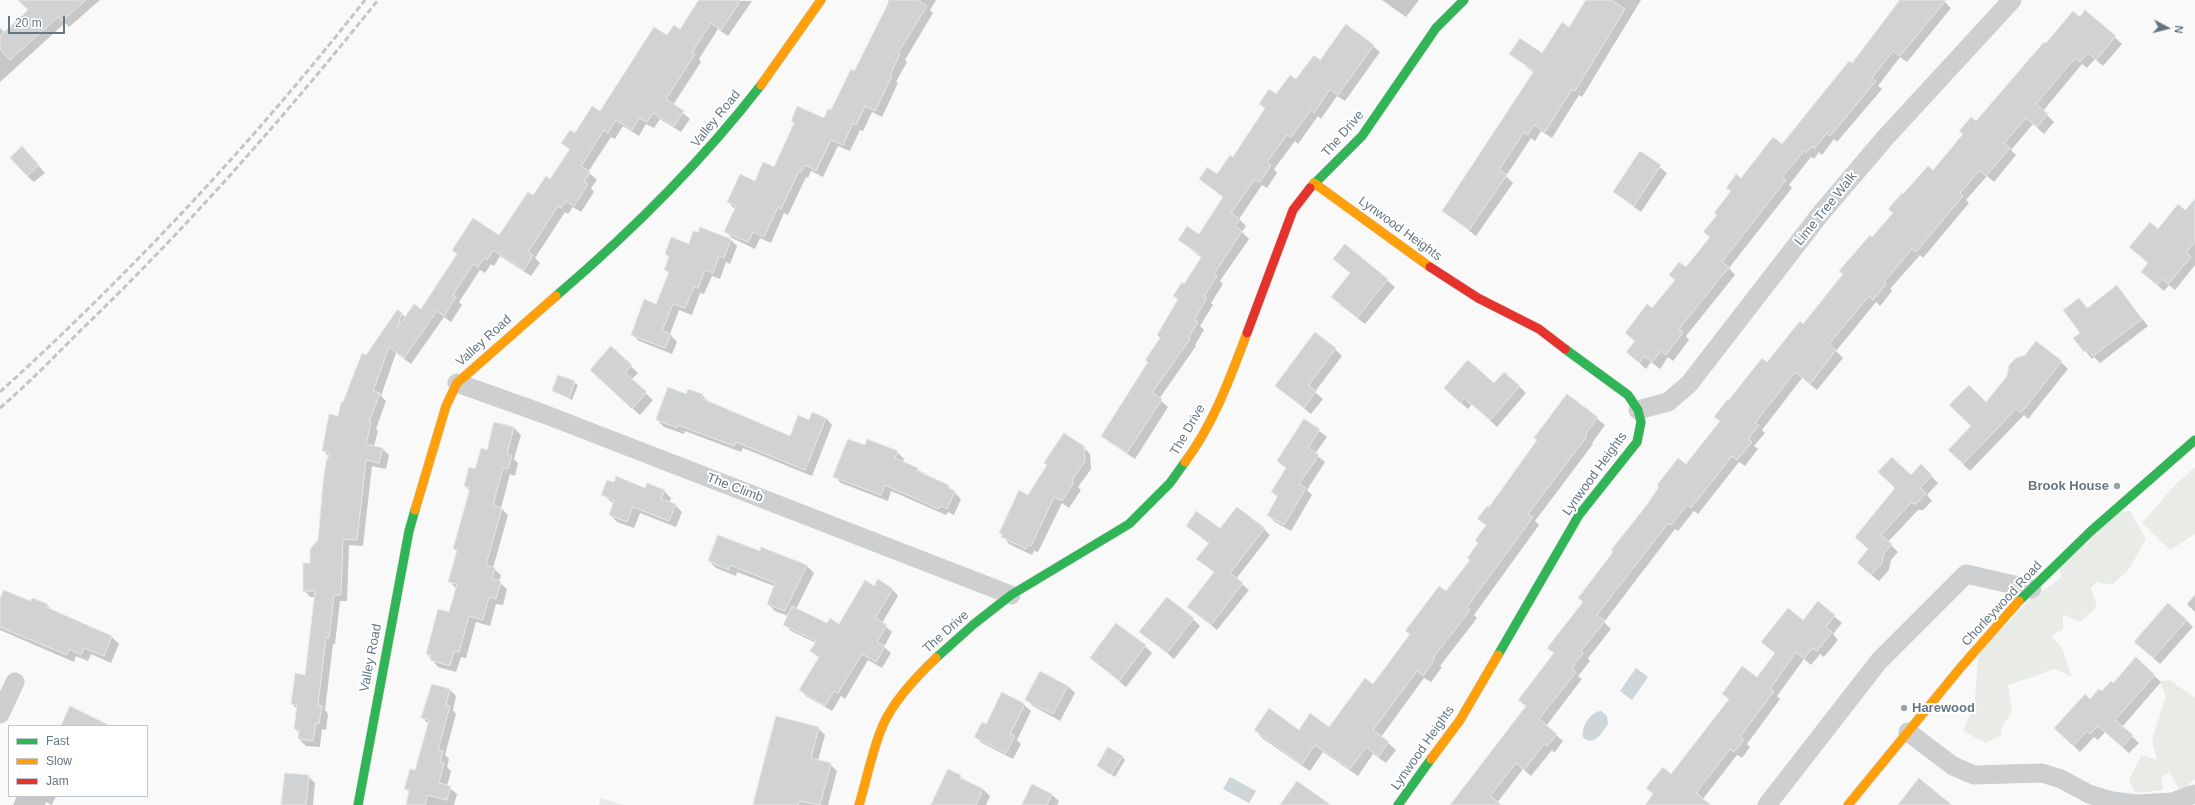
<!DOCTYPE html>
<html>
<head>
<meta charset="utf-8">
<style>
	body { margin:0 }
	#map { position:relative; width:2195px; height:805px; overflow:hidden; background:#f9f9f9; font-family:Helvetica,sans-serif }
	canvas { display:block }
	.legend { position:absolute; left:8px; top:725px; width:140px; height:72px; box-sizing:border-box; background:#fff; border:1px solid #c1c8cd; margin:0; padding:5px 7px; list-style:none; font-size:12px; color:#657683 }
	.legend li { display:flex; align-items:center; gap:8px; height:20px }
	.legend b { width:20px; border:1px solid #c1c8cd }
	.north { position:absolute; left:2147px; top:8px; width:40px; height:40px; -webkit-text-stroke:3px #fff; paint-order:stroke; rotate:97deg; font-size:11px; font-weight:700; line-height:16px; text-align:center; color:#657683 }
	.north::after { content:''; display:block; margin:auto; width:14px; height:18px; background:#657683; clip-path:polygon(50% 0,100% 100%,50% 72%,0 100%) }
	.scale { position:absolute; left:8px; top:16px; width:57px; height:18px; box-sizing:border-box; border:2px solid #657683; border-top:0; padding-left:5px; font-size:12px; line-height:14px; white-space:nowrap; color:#657683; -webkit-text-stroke:3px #fff; paint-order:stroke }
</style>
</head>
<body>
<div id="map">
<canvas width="2195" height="805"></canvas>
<ul class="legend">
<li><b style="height:5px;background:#30b455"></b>Fast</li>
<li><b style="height:5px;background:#ff9f0a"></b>Slow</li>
<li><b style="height:5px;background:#e5322d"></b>Jam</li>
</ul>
<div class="north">N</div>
<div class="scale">20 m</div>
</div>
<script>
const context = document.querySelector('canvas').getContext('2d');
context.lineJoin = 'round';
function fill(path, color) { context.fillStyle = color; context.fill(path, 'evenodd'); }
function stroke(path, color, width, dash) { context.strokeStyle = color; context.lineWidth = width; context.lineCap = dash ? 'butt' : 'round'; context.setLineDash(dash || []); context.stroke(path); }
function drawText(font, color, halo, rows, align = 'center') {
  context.font = font + ' Helvetica,sans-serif'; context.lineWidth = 4; context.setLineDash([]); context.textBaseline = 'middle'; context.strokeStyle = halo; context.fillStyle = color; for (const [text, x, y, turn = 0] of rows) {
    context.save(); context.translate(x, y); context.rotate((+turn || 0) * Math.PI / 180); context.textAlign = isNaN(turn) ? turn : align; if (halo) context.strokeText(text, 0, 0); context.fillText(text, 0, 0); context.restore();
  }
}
fill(new Path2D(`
	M601,798L623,805H599Z`), '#e8e9e9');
fill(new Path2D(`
	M2195,467V534L2170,550L2142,523L2175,485Z
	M2130,511L2146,539L2129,569L2112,585L2096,582L2091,588L2097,607L2080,622L2063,615V629L2051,636L2062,648L2072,677L2055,669L2008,685L2012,712L2002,726L2001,735L1986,743L1963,731L1975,701L1978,655L2028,601L2061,578L2060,566L2116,512Z
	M2170,680L2195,698V779L2180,792L2170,772L2161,777L2163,790L2136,793L2129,781L2141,755L2157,760L2152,740L2166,697L2160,681Z`), '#e8ebe6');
fill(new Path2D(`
	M1636,668L1648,677L1632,700L1620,691Z
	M1601,711L1607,716L1608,724C1602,732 1594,748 1583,737C1581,727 1590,712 1601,711Z
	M1230,777L1256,791L1249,803L1223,789Z`), '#ced6d9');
fill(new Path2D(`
	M28,0H100L69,27L65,23L0,82V28L5,33L29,10Z
	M699,0L752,1L728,36L718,29L699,59L701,62L673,105L690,119L681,132L660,119L654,128L646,124L639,136L623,126L615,139L611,137L588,172L597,180L591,188L594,192L581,212L573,207L568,214L565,212L535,258L540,263L531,276L500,256L494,266L491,264L485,273L480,270L459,302L462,305L451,322L444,317L411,364L396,353L381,396L386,401L376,429L378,430L374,447L382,448L389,455L386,469L372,466L363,546L349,545L347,601H340L335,644H333L325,710L328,714L326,730L322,729L320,747L306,746L299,739L300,734L295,729L298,710L292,704L306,676L315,597H310L304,590L319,541L329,457L323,450L366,356L401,313L405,317L421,310L499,236L533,196L550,180L570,150L562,143L600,112L667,37L680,30Z
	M888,0H936L930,10L933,13L905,60L907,62L896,82L898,83L882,117L872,112L863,131L860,130L850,151L838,146L823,177L811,171L808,178L806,177L788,215L784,213L771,243L760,238L755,249L732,238L725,231L735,209L728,202L775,169L831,112L854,72L889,4Z
	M1382,0H1419L1406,17Z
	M1587,0H1641L1582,97L1579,95L1552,138L1541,131L1535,141L1531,138L1506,176L1513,183L1476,236L1443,211L1534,73L1511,54H1543L1569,28Z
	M1902,0H1945L1944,1L1951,8L1907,62L1900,57L1878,86L1882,89L1837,142L1834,139L1822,155L1819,152L1814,159L1811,157L1789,185L1792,188L1729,268L1735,275L1686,336L1689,340L1673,361L1668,357L1660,369L1651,362L1646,369L1627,352L1635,342L1626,333L1652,310L1710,238L1705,232L1718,215L1732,192L1727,187L1742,179L1782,145L1852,64Z
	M2086,11L2122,44L2103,66L2095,59L2087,68L2082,64L2043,111L2054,122L2044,134L2033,124L2011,150L2016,155L1994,182L1987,176L1966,200L1969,203L1923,258L1920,255L1890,289L1892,291L1880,306L1876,302L1836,351L1843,358L1817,390L1802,378L1762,430L1765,433L1754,446L1758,449L1745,466L1739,462L1698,514L1694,511L1678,531L1675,529L1604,622L1611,629L1588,658L1590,661L1578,676L1582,679L1546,726L1563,741L1554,753L1552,750L1531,776L1523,769L1497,803L1499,805H1450L1527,707L1519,700L1555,654L1549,648L1584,603L1579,598L1647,506L1686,466L1720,422L1715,417L1803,325L1894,213L1903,196L1933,172L2046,45Z
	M1373,46L1380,52L1345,101L1337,96L1321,119L1318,116L1298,144L1295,141L1274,169L1277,173L1267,188L1262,185L1239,219L1246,226L1242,232L1249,239L1220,281L1223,284L1211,303L1213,305L1200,326L1204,330L1195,345L1196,346L1159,399L1168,407L1135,459L1109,442L1102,436L1149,363L1146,360L1161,338L1178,300L1174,296L1185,285L1202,258L1179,240L1199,235L1224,198L1200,179L1217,175L1233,158L1266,109L1260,104L1276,95L1320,61Z
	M1640,152L1667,173L1641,212L1614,192Z
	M29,155L45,173L34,182L27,176Z
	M2195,201V265L2175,290L2169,285L2164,291L2149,278V264L2130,247L2185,212Z
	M730,239L737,246L730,264L726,262L720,279L712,276L704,294L700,293L692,315L679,310L670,334L677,342L672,354L639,341L632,334L657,305L669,274L665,269L669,258L666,254L689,245Z
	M1345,245L1395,287L1365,324L1339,304L1351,274Z
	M2117,287L2148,326L2100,363L2094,357L2092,359L2075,338L2081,333L2079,299L2088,309Z
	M611,348L638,373L631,380L653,400L640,415L598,377Z
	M1335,349L1342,356L1317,389L1316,393L1323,399L1311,414L1276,386Z
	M2061,362L2068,369L2028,419L2024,415L1970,471L1949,450L1972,426L2008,376Z
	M559,376L578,385L572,400L553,391Z
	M1494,385L1519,386L1526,393L1497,427L1472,404L1468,409L1452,395Z
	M687,395H702L709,402L790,437L809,421L826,418L832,425L812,476L743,448L741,452L685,431L684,434L664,427L657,420Z
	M1567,395L1605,425L1592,443L1593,444L1535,521L1539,525L1474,615L1477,618L1440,666L1442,667L1431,682L1424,678L1381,737L1396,750L1386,763L1373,754L1358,776L1323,752L1310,771L1262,738L1255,730L1299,731L1329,728L1373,686L1471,560L1487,526L1479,518L1489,508L1538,441Z
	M1305,420L1327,437L1315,454L1325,462L1307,490L1312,495L1291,531L1275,522L1268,515L1278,498L1272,492L1287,469L1278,461Z
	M495,423L514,428L521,435L514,459L518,463L515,476L510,474L501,508L508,515L493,568L501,575L499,582L507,589L503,605L496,604L490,626L476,622L466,658L461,657L456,672L438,667L427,654L450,613L456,588L449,581L458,552L454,548L470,491L465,486L488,451Z
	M865,447L897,452L904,459L903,462L948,486L961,499L954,515L948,512L946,515L891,491L888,501L841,483L834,476Z
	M1083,447L1090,454L1091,469L1078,487L1081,490L1069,508L1062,503L1038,552L1034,551L1032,555L1009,544L1000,532L1029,496Z
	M1921,466L1938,483L1927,495L1932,501L1923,510H1918L1888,542L1898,552L1891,560L1889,570L1879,581L1865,570L1869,550L1911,476Z
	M646,489L664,491L671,498L669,503L675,505L682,512L676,527L640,513L634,528L617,522L610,515L614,504L602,494Z
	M1187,526L1221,529H1264L1270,535L1236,579L1249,590L1217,630L1189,607L1215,573L1198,559L1209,544Z
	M762,548L807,566L814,573L796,609L827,624L839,625L874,587L892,589L898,596L882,623L892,632L884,647L891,653L882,668L868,660L845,699L841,696L832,711L806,696L800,690L819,658L811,651L816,643L791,631L784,624L788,616L775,611L768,604L774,586L737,572L736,576L716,568L709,561L760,553Z
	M2195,595V612L2187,604Z
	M0,602L47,605L54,612L112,637L119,644L111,663L91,654L88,661L76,656L74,662L0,630Z
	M1818,603L1842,623L1833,634L1838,640L1824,657L1820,654L1811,665L1804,659L1777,696L1780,699L1747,744L1750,747L1742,758L1737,755L1702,800L1706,805H1646L1757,678L1776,654L1762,642L1803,622Z
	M1193,619L1200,626L1174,659L1141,632Z
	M2186,620L2193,627L2160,664L2142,648Z
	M1145,646L1152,653L1126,687L1091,658Z
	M2136,659L2161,682L2122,727L2139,743L2129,753L2105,732L2098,740L2094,737L2080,752L2055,728L2113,684Z
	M1068,686L1075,693L1060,721L1033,706L1026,700Z
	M450,690L456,696L453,710L456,714L445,755L449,759L447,767L451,771L447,786L457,794L454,805H407L410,793L405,789L416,772L429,724L422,718Z
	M1024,705L1031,711L1017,740L1021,744L1013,759L982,743L975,737L986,725Z
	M818,728L825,735L818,761L830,764L837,771L828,805H754Z
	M1122,756L1125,760L1115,777L1098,766Z
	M948,771L983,789L990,796L986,805H933Z
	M308,776L315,783L313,805H282Z
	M1032,786L1052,795L1059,801L1057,805H1023Z
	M17,796H56L52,805L46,802L45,805H13Z`), '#0003');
const building = new Path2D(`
	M18,0H86L62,21L58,17L10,60L0,49V36L28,10Z
	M699,0H741L721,30L711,23L692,52L695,54L666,99L684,111L674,126L653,113L647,122L639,118L632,130L616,120L608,133L604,130L581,166L590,172L584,182L588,184L574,206L566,201L561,208L558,206L528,252L533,255L524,270L493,250L487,260L484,258L478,267L473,264L453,295L456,297L444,316L437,311L404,358L389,347L373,391L380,393L369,422L371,423L366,444L383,448L379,463L366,460L357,540L343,539L341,595H334L329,638L326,637L318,705L322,706L319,724L316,723L313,741L298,739L299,730L294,729L297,705L291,704L295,673L305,675L315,591H303V563H310V549L318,540L323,483L326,462L330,453L322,451L329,414L338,416L341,402H343L362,353L366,355L397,310L402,312L397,328L414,304L421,309L457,254L452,250L473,218L499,235L528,192L533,195L546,176L550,179L570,149L561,143L570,130L575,133L592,106L600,111L654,27L667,35L674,25L680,29Z
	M890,0H918L927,6L898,53L900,54L890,75L892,76L875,111L865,106L856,125L853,123L843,145L831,140L816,171L805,165L801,172L799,171L781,209L778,207L764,237L753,232L748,242L724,232L736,206L727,202L740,174L755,181L763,162L774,167L794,123L791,121L797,106L824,118L828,109L831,110L851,69L854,71Z
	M1586,0H1611L1625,9L1575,91L1572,89L1545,132L1534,125L1528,135L1524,132L1499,170L1507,175L1469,230L1442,211L1534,71L1509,54L1520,38L1542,53L1562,22L1569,27Z
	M1900,0H1946L1900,56L1893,51L1872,78L1876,81L1830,136L1827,133L1814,149L1812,146L1806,153L1804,151L1782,177L1786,180L1722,262L1729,267L1679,329L1683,332L1666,355L1661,351L1652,362L1644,356L1639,363L1626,352L1635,341L1625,333L1647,304L1652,308L1675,280L1669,275L1679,262L1686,267L1710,237L1703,232L1717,215L1714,213L1731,191L1726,188L1736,174L1741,178L1773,137L1782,144L1849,61L1852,63Z
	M2085,10L2116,36L2096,60L2088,53L2080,62L2075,58L2036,104L2048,114L2037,127L2026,118L2004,143L2010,148L1986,176L1980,170L1960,193L1963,196L1916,252L1912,249L1884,282L1886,284L1873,300L1869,296L1829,344L1836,350L1810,384L1795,372L1755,423L1759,425L1748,439L1752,442L1737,460L1732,456L1691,508L1687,505L1671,525L1668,523L1597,615L1605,621L1581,651L1583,653L1572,668L1576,672L1539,719L1557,734L1547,746L1544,744L1524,770L1516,763L1490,796L1502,805H1450L1526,706L1518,700L1554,653L1547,648L1583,602L1578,598L1613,552L1611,550L1646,506L1659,487L1657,485L1678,458L1686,464L1720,421L1714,417L1727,400L1728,401L1762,358L1767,362L1800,321L1803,324L1843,274L1839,271L1870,235L1872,237L1893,213L1888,209L1902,193L1903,194L1928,166L1933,170L1963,134L1959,131L1971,117L1976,121L2044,42L2046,43L2073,11L2080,17Z
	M1346,24L1374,45L1338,95L1330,89L1314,113L1311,110L1291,137L1287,135L1267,162L1271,165L1260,182L1255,179L1231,213L1240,219L1235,226L1242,231L1214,274L1217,276L1204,296L1207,298L1194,320L1198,322L1188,338L1190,339L1152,393L1162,399L1127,453L1101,436L1148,362L1145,360L1160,338L1157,335L1178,299L1173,296L1182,282L1184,284L1202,256L1178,240L1187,226L1199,234L1223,197L1199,179L1207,167L1217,174L1230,155L1233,157L1265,108L1259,104L1269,89L1276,94L1290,75L1296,79L1314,55L1320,60Z
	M22,146L39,165L27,176L10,158Z
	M1640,151L1661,165L1634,206L1613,192Z
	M2195,199V242L2186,253L2191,257L2168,284L2162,279L2157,285L2141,272L2148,263L2129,247L2150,222L2158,229L2178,204L2185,210Z
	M700,227L731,239L724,258L719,256L713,273L705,270L698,288L694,287L685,308L673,304L662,331L671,334L665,348L631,335L644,299L656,304L669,272L664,270L669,256L665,254L671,237L689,244L693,231L698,232Z
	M1345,244L1388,279L1357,318L1331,297L1350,273L1333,259Z
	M2117,285L2142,319L2093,356L2088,350L2084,352L2073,338L2080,333L2063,310L2079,298L2087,308Z
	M1315,332L1336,348L1311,382L1309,386L1316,391L1304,408L1275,386Z
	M2036,341L2062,361L2021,413L2016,409L1963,464L1948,450L1971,426L1949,405L1969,385L1986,402L2007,376L2009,365L2016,358L2025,355Z
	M611,346L632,365L625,373L647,392L632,409L590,370Z
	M1468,360L1494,383L1504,372L1520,386L1490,420L1464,398L1460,403L1444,388Z
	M558,375L575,381L569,398L552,391Z
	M668,387L686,394L688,389L703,394L701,398L790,436L798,415L809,420L812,412L826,418L805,470L736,442L734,446L678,425L677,428L656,420Z
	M1567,394L1598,417L1585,435L1587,436L1528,514L1533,517L1467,607L1470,610L1433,658L1435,659L1423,676L1417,671L1373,730L1389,742L1378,757L1366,747L1350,769L1315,745L1302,764L1254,730L1269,708L1299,730L1310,713L1329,727L1365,678L1373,684L1410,634L1405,631L1439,586L1446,591L1470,560L1467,558L1478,543L1475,540L1486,525L1477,519L1487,506L1489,507L1537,440L1534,438Z
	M1304,419L1320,429L1308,448L1319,455L1299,484L1306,488L1284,525L1267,515L1278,496L1271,492L1286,468L1277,461Z
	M494,422L514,427L507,454L512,455L508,469L503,468L493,505L502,508L486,565L495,568L492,579L501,581L496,599L489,597L483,620L469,616L459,652L454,651L450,666L430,660L431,656L426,654L438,609L449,612L457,584L448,582L457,550L453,549L470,488L464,486L469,467L475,469L481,448L487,450Z
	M1064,433L1084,446L1085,461L1072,480L1074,482L1062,501L1054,497L1031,546L1027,545L1026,549L1001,537L1002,534L999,533L1019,490L1028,495L1047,465L1044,463Z
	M848,439L865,445L867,439L898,451L895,458L918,468L917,471L949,485L948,488L955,491L947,509L941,506L939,509L885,485L881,495L833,477Z
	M1892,457L1911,475L1921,464L1932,475L1920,488L1926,493L1916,504L1911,503L1881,535L1892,544L1884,553L1882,563L1871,575L1857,563L1868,549L1855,537L1895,488L1878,472Z
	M616,476L645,488L647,483L665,490L661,499L676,504L669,521L633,507L627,522L609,515L614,500L601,495L607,480L614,482Z
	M1237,507L1265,528L1230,573L1243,583L1211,625L1187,607L1214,572L1196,559L1209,543L1186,526L1196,511L1220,528Z
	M718,535L760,551L761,547L807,565L785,611L767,604L775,583L730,565L729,570L708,561Z
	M878,579L893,589L875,618L887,625L877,642L885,646L876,662L862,654L838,693L834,691L825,706L799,690L819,657L810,651L816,641L783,625L792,606L827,623L830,618L839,624L865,580L874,586Z
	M4,590L30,601L32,598L48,604L46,607L112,636L104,656L84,648L81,655L69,649L67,655L0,627V599Z
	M1167,597L1194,618L1167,653L1139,632Z
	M1818,601L1835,615L1826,627L1832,632L1817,651L1812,648L1804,659L1796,652L1770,689L1774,691L1740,737L1744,740L1734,752L1730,749L1696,793L1711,805H1645L1653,794L1646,788L1663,767L1671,774L1729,699L1722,694L1742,666L1757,677L1775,653L1761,642L1788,608L1803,620Z
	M2168,603L2187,620L2153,658L2134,642Z
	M1116,623L1146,645L1119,681L1090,658Z
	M2136,657L2155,675L2115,720L2133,735L2122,747L2098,726L2090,734L2087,731L2073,746L2054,728L2085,694L2090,699L2099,689L2102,691L2111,681L2113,683Z
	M1040,671L1068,686L1053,714L1025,700Z
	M432,684L450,689L446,705L450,706L438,750L443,751L440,762L444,763L439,783L451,786L447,800L427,795L425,805H406L409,790L404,789L410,769L415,770L429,720L421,718Z
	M1002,692L1025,704L1010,734L1015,736L1006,753L974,737L982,722L986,724Z
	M70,706L111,726H61Z
	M776,716L819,727L811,758L831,763L820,805L799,801L798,805H753Z
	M1108,747L1123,756L1111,775L1097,766Z
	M948,769L961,775L960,778L983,789L976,805H931Z
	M285,773L309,775L306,805H281Z
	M1919,778L1952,805H1898Z
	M1297,781L1331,805H1280Z
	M1032,784L1052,794L1047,805H1022Z`);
fill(building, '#d0d2d3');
stroke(building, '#e8e8e8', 1);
const fast = new Path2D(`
	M1310,188L1362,136L1436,28L1464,0
	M556,296C632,231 700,164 761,85
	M2019,601L2091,531L2195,440
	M1498,655L1579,515L1637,442L1641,422L1638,410L1628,395L1565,349
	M936,658L974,624L1011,595L1129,524L1170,483L1185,462
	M358,805L409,531L415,510
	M1398,805L1431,759`);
const slow = new Path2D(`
	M761,85L821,0
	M1314,183L1430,267
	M1185,462C1214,423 1230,378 1247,333
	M415,510L446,406L457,383L556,296
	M1431,759L1460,720L1498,655
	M859,805C867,779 872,750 883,725C894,700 916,677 936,658
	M1848,805L1961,667L2019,601`);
const jam = new Path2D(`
	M1430,267L1478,298L1539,329L1565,349
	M1247,333L1293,210L1310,188`);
stroke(fast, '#d5d6d7', 10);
stroke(slow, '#d5d6d7', 10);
stroke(jam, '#d5d6d7', 10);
stroke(new Path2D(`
	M457,383L544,414L1011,595
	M1638,410L1668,402L1689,384L1822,212L1885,138L2012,0
	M0,714L15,682
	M1908,732L1953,766L1974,775L2042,773L2061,779L2089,794L2112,801L2137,804L2172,802L2195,794
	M1767,805L1879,661L1966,574L2032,589`), '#cecfd0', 19);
stroke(fast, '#30b455', 9);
stroke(slow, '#ff9f0a', 9);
stroke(jam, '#e5322d', 9);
stroke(new Path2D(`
	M0,392C132,272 255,140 365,0
	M0,408C29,383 56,355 83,328C189,226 286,115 378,0`), '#c3c5c6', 3, [6, 3]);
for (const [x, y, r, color] of [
	[2117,486,4,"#99a4ac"],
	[1904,708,4,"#99a4ac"]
]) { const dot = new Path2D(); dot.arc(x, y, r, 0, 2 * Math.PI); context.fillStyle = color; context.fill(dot); stroke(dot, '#fff', 1.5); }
drawText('13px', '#657683', '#fff', [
	["Valley Road",716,119,-51],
	["The Drive",1343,134,-49],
	["Lime Tree Walk",1826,209,-51],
	["Lynwood Heights",1400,229,36],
	["Valley Road",484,341,-42],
	["The Drive",1188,430,-60],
	["Lynwood Heights",1595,474,-54],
	["The Climb",735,488,21],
	["Chorleywood Road",2002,604,-47],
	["The Drive",946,632,-42],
	["Valley Road",371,658,-79],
	["Lynwood Heights",1423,748,-55]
]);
drawText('bold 13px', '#657683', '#fff', [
	["Brook House",2109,486],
	["Harewood",1912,708,"left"]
], 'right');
</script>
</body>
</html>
